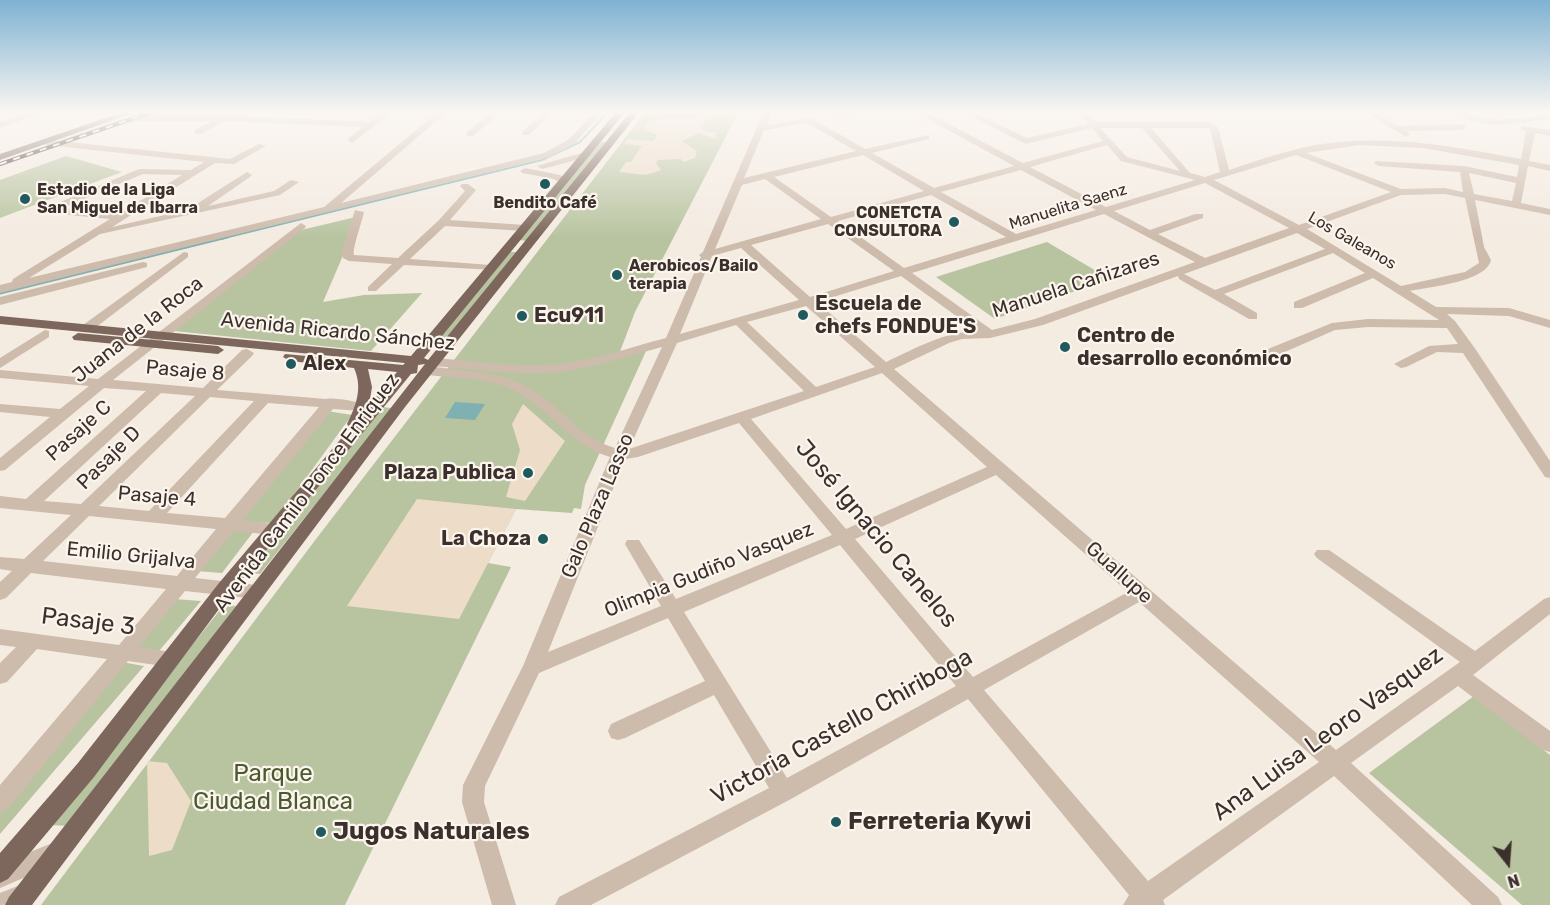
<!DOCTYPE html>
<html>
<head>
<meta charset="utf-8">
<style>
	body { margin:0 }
	#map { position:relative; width:1550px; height:905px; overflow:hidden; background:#f4ebe1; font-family:Rubik,sans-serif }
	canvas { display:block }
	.north { position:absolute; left:1478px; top:833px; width:60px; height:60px; -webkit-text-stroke:4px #fbf5ee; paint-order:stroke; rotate:163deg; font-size:16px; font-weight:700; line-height:24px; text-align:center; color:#3b302b }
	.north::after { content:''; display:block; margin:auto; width:21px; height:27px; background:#3b302b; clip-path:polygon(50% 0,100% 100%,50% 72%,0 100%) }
</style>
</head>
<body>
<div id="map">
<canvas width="1550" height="905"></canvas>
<div class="north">N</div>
</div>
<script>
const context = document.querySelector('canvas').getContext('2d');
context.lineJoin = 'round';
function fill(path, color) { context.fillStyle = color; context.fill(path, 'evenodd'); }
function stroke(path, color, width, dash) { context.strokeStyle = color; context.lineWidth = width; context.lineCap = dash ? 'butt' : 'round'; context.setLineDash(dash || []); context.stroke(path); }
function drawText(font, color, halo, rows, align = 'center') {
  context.font = font + ' Rubik,sans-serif'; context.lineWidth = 4.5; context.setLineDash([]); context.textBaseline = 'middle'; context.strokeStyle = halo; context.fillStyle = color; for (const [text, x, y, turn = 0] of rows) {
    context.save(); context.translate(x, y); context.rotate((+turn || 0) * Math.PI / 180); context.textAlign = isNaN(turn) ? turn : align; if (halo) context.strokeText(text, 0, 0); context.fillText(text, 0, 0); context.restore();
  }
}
fill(new Path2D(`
	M646,111H739L635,312L618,357L647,349L585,485L581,509L574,508L572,513L516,509L488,563L511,567L345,905H41L316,539Z
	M601,142H608L527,241L519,240Z
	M66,156L122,172L0,218V180Z
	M360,216L323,302L364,295L422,293L371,351L174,331L301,230Z
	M1047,242L1110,279L995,319L936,277Z
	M510,252H517L443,343H434Z
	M382,407L392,408L260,574L247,573Z
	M327,411L352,415L273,523L237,522Z
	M230,529L254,531L222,573L195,571Z
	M161,598L201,601L159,651L121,646Z
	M224,605L236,606L70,826L49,825Z
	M110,660L144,666L0,834V789Z
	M1474,696L1550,755V905H1522L1369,773Z`), '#b8c4a0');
fill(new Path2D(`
	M709,111H713L711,118L699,125L705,131L717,133L715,139L699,133L681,141L697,151L695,158L683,162L681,159L658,160L656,163L661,170L646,175L619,172L626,162H631L642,146L624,144L628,139L653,141L657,135L644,129L648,122L666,118H694Z
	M523,404L565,441L525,501L506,497L520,450L512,424Z
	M417,499L516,509L459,619L347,606Z
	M147,761L167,763L191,801L172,850L149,856Z`), '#ecdcc8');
fill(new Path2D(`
	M455,402L485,404L475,420L445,418Z`), '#7fb0b2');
stroke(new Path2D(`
	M220,239L542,160L580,142L609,111`), '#7fb0b2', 2);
stroke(new Path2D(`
	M0,293L227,237`), '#7fb0b2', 3);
fill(new Path2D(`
	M34,111H47L0,128V122Z
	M384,111H394L352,143L348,140L349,138L363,127L224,121L201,134H195V130L212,121H132L69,142L230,159L259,144L266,146L234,164L215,163L112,227L200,207L197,205L198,203L247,172L252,175L250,177L208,206L274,191L291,180L299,182L280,195L100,234L29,278L324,207L439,111H448L341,203L544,153L568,140L592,115L559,111H604L574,144L550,157L0,293V285L12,282L13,279L110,219L50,213L45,210L46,208L139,169L191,170L204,162L46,145L43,144V140L59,141L140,113L144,115H223L370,122ZM143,174L182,175L119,214L63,208Z
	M493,111H502L473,136H467V132Z
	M545,111H554L529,135H523V131Z
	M764,111H772L767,125L811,118L865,149L929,135V139L872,153L934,188L1014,166L913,111H924L1023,163L1103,141L1092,128L1026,144L960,111H971L1027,138L1088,124L1077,111H1086L1096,122H1209L1218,127L1229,170C1262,159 1295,147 1330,143C1395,135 1458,147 1521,159L1526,131L1521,130V126L1550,130V136L1535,133L1529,161L1550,165V171L1528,166L1521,203L1550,209V215L1475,200L1484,247L1491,260C1486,282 1429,287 1410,291L1436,307L1509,308L1550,320V328L1509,316L1447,314L1455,321L1474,347L1550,461V478L1545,477L1463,353L1437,352L1406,367L1401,368L1394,364L1429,346L1458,344L1447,328L1368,327L1335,330L1278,355H1268L1267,352L1268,349L1332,323L1368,319L1439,320L1373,278L1302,308H1294V302L1365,273L1333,253L1224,294L1257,313V319H1249L1179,279L1178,276L1043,325L990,338L962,339L949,343L894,369L1336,750L1460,662L1317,558L1314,554L1317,550H1329L1475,651L1544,599L1550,597V614L1473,675L1550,731V752L1543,750L1458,686L1351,763L1498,897L1502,905H1472L1334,776L1163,900L1165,905H1123L1129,895L968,699L791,799L591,905H555L559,897L769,788L714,695L625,738L618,740L611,738L608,731L611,724L705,681L668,618L539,673L485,786L484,802L516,905H492L462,802L463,785L523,666L610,457C570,445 549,408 513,390C487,377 455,378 427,375L420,371C427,364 442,368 451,369C481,372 511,375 536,392C563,410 582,439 615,448L662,347C628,356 594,368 559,372C518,376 475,369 434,366L427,362L434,358C475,361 517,368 558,364C595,360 631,347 666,338L701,257L699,255L703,252ZM807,123L856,151L744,178L764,130ZM1100,128H1142L1180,171L1127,157ZM1151,128H1210L1220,172L1205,177L1190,173ZM1107,145L1121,161L1195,180L1106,207L1030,167ZM1360,145L1423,148L1519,165L1517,177L1464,166L1376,161L1374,163L1379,166L1460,172L1463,192L1445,188L1401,189L1306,153ZM863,155L924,191L831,217L774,177ZM1296,155L1391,192L1299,225L1214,180ZM1021,170L1096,210L1016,234L941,192ZM1469,173L1516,183L1512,201L1474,194ZM765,179L821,219L715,249L742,185ZM1205,183L1289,228L1205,258L1158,234L1203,218V214H1195L1150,230L1114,211ZM1445,194L1465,198L1479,263L1465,272L1401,286L1307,229L1401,195ZM931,195L1006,237L904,268L838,221ZM1104,214L1195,262L1035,319L992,330L912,273ZM828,224L894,271L810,297L751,245ZM1297,233L1325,249L1215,290L1184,274ZM741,248L799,300L680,334L712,256ZM901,276L977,331C944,332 916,348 886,362L817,302ZM806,306L875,367L816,387L747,322ZM736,325L804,391L629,449L677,343ZM882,373L987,467L846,529L751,419ZM739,423L832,535L676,599L639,540H627L625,544L661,606L548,652L625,459L638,457ZM996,475L1128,592L973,677L855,539ZM840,545L956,686L787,778L684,612ZM1139,602L1319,762L1148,881L984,690Z
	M850,111H868L839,118L835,116Z
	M1363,111H1373L1399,126L1462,124L1466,127L1462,130L1407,131L1410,134L1406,137Z
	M1455,111C1467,111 1475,118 1487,119C1508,121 1529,116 1550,115V119C1520,122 1480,133 1455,111Z
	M588,151L591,152V156L542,169L537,166Z
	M525,168L560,175L570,183L565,186L554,179L522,173L520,171Z
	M462,184H468L476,190L450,220L525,225L530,228L525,231L445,226L410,259L491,265L497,268L495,270L404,265L376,291H368V287L392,264L349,261L343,258L342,250L355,210L364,212C362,222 352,249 354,255L398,258L438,221L465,191L460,186Z
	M301,223L306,226L305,228L113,380L203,388L242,350L247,349L254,353L252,356L217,390L326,399C332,397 364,402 369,407L362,411L333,409L243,520L280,525L282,529L280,533L274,535L234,531L195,578L257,585L263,587L266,592L263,597L257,599L185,591L139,647L177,653L180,659L177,665L170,667L128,661L8,809L0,813V785L107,659L37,649L7,682L0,684V663L16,647L0,645V629L119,645L166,589L31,573L6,598L0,600V582L12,571L0,569V557L24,559L71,515L0,508V496L26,499L146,391L104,388L5,470L0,471V458L50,417L0,412V404L60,409L89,386L0,378V370L98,379ZM161,393L195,396L81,504L44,501ZM210,397L254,401L149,511L99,506ZM268,403L319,407L225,518L167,513ZM89,516L216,529L177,576L43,561Z
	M184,252L188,253V257L91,331H83V325Z
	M143,262L147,263V267L0,305V297Z
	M45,330L49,331V337L0,368V358Z
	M55,842L63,845L66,853L63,861L0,888V864Z
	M25,883L33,887L37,895L33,903L0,905V893Z`), '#cdbbac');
fill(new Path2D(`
	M126,111H139L0,160V154Z
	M617,111H626L424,358L428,360L631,111H640L405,407L32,905H5L9,897L425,364L418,365L417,373L411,374L231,593L94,777L8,879L0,883V853L78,763L219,583L350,428L347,424C356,406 363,388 354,368L290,361L283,357L285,354L403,365L405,363L0,324V316L411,356ZM368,369L397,372L369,405L372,387Z
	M78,333L218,346L224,350L218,354L74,340L72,337Z`), '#7d675c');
const rail = new Path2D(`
	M0,164L155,111`);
stroke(rail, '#3b302b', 4);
stroke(rail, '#fbf5ee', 2, [7]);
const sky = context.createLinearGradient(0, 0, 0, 238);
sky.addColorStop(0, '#7eb2d2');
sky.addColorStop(0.47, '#faf6f2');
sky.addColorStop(1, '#faf6f200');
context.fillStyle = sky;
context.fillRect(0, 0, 1550, 238);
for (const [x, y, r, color] of [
	[545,184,6,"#1f5a5e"],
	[25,199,6,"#1f5a5e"],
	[954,222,6,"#1f5a5e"],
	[617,275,6,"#1f5a5e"],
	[803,315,6,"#1f5a5e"],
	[522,316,6,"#1f5a5e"],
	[1065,347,6,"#1f5a5e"],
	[291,364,6,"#1f5a5e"],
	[528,473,6,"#1f5a5e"],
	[543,539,6,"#1f5a5e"],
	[836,822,6,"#1f5a5e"],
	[321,832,6,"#1f5a5e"]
]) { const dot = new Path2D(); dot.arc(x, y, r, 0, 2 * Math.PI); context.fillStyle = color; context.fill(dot); stroke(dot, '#fbf5ee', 2); }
drawText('bold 16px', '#3b302b', '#fbf5ee', [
	["Estadio de la Liga",37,190],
	["San Miguel de Ibarra",37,208],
	["Bendito Café",545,203,"center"],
	["CONETCTA",942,213,"right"],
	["CONSULTORA",942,231,"right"],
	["Aerobicos/Bailo",629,266],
	["terapia",629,284]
], 'left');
drawText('16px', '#3b302b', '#fbf5ee', [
	["Manuelita Saenz",1068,207,-17],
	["Los Galeanos",1352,241,30]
]);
drawText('20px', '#3b302b', '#fbf5ee', [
	["Manuela Cañizares",1076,285,-18],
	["Juana de la Roca",138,330,-38],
	["Avenida Ricardo Sánchez",338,332,6],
	["Pasaje 8",185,371,5],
	["Pasaje C",79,431,-42],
	["Pasaje D",109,458,-45],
	["Avenida Camilo Ponce Enriquez",307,493,-53],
	["Pasaje 4",157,497,5],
	["Galo Plaza Lasso",598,506,-67],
	["Emilio Grijalva",131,556,6],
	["Olimpia Gudiño Vasquez",709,570,-22],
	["Guallupe",1119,573,42]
]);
drawText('bold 20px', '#3b302b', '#fbf5ee', [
	["Escuela de",815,304],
	["chefs FONDUE'S",815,327],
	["Ecu911",534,316],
	["Centro de",1077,336],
	["desarrollo económico",1077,359],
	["Alex",303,364],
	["Plaza Publica",516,473,"right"],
	["La Choza",531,539,"right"]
], 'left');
drawText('24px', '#3b302b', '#fbf5ee', [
	["José Ignacio Canelos",876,534,50],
	["Pasaje 3",88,622,7],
	["Victoria Castello Chiriboga",842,727,-29],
	["Ana Luisa Leoro Vasquez",1328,734,-36]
]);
drawText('24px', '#4a5a2e', '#fbf5ee', [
	["Parque",273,774],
	["Ciudad Blanca",273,802]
]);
drawText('bold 24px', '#3b302b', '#fbf5ee', [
	["Ferreteria Kywi",848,822],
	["Jugos Naturales",333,832]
], 'left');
</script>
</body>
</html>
